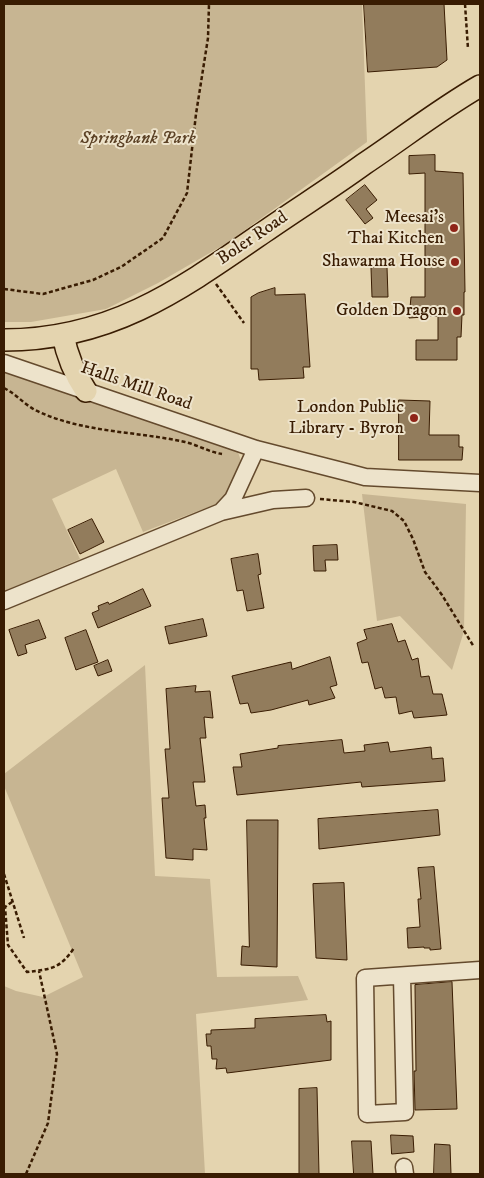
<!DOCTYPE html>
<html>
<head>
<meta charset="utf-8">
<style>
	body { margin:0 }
	#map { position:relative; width:484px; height:1178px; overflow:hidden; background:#e4d4af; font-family:"IM FELL DW Pica",serif }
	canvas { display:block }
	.frame { position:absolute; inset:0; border:5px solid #391c02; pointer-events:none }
</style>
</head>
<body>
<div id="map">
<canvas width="484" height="1178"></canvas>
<div class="frame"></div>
</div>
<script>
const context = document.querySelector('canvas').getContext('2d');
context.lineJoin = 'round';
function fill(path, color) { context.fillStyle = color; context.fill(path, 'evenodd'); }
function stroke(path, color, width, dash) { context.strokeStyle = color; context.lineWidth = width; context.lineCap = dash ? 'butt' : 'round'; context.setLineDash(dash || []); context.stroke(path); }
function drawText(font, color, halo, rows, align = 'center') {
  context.font = font + ' "IM FELL DW Pica",serif'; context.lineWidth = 4; context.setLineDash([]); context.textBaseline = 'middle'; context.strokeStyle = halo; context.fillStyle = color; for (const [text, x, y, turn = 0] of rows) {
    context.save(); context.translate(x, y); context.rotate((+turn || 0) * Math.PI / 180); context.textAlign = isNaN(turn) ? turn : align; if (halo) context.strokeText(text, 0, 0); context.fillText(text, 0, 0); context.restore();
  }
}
fill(new Path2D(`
	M4,4H362L367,142L227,243L158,283L106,309L31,322H4Z
	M4,372L238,452L241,461L239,474L231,491L219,503L143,532L116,469L52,499L80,559L4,591Z
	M362,494L466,504L464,631L452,670L400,616L377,621Z
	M145,665L155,876L210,879L217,977L298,976L308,1000L196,1014L205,1174H4V986L16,991L43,997L83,977L4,786V774Z`), '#c7b592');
const building = new Path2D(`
	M364,4H444L447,60L437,67L368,72Z
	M435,155V171L463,173L465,292H464V315H462L461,337H457V360H416V340H438V316L409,318L411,297H425V173L409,174V156Z
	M365,185L377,200L366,209L373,218L365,224L346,200Z
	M387,267L388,297H372L371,268Z
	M275,288V295L305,294L310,367H303L304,378L259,380L258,369H251V297L258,293Z
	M399,400L430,401L429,435H459V447H463L462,460H399Z
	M92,519L104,542L80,554L68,530Z
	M337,545L338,560H325L326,571H314L313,546Z
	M258,554L261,574L258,575L264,608L247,611L243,590L237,591L231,559Z
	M143,589L151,606L98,628L92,613L99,610L98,606L108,602L109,604Z
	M203,619L207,636L169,644L165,627Z
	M39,620L46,638L25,645L27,653L18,656L9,630Z
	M392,624L398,642L405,640L412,660L418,658L421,677L429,676L433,694H442L447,715L414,718L412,711L399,714L396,697L385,698L382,687L375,689L368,662L362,663L357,643L367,639L364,630Z
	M86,630L98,662L76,670L65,638Z
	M330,657L337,685L330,687L335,698L309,705L308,700L271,710L251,713L248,703L240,704L232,676L291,662L292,669Z
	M108,660L112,671L98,676L94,666Z
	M196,686L195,692L210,691L213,718L204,717L206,738H200L205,782H193L196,806L205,805L206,818H204L207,850L193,849V860L166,858L162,798H169L165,749H170L166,689Z
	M342,740L344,753L365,751L364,745L388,742L390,752L431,747L432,759L443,758L445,781L362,787L361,782L237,795L233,767H242L240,754L278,748V746Z
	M438,810L440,835L319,849L318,819Z
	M247,820H278L277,967L241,965L242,946L249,947Z
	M434,867L441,949L430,950V948H424V947L408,948L407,928L420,927L418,899H421L418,868Z
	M344,883L347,960L316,958L313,884Z
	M452,982L457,1109L415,1110L414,1071H416L415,985Z
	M326,1015L327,1022L331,1021V1060L227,1073L226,1068L216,1069L217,1059H212L211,1046H207L206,1034H211V1030L255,1028V1019Z
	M317,1088L319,1174H299V1089Z
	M391,1135L413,1136L414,1152L392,1154Z
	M352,1141H371L373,1174H354Z
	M435,1144L450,1145L451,1174H434Z`);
fill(building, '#927c5c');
stroke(building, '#391c02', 1);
const minor = new Path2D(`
	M4,363L256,449L350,473L365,477L480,483
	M221,512L233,499L256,449
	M4,601L221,512L273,500L306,498
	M402,976L405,1112L367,1114L365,978L480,970
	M404,1167L405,1174`);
const major = new Path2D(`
	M63,335C67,356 74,373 86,391
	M4,340C111,340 180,290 264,232C297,209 331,188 364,164C403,138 440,109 480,86`);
stroke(minor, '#644a2d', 19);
stroke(major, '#391c02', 24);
stroke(new Path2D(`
	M465,4L468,49
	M216,284L244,323
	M4,289L43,294L93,280L121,267L163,238L187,193L196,114L208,38L209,4
	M4,388C16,394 24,404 35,410C82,433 136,431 185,442C198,445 209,452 222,454
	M320,499L354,502L392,511L404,521L413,539L425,572L442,595L474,647
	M4,874L24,938
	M12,902L5,907L8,945L27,972C51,969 60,969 74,948
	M26,1174L48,1123L57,1054L39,971`), '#391c02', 2.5, [4, 2.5]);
stroke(minor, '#ede3cb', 16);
stroke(major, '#e4d4af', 21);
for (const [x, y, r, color] of [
	[454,228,5,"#8f2418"],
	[455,262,5,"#8f2418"],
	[457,311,5,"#8f2418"],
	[414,418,5,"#8f2418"]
]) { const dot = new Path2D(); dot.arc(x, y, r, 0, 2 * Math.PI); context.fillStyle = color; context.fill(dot); stroke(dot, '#ede3cb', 2); }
drawText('italic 18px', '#5c4226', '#ede3cb', [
	["Springbank Park",138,139]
]);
drawText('18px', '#391c02', '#ede3cb', [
	["Meesai's",444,218],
	["Thai Kitchen",444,239],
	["Shawarma House",445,262],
	["Golden Dragon",447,311],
	["London Public",404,408],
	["Library - Byron",404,429]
], 'right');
drawText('18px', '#391c02', '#ede3cb', [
	["Boler Road",253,239,-34],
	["Halls Mill Road",136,387,19]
]);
</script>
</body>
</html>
